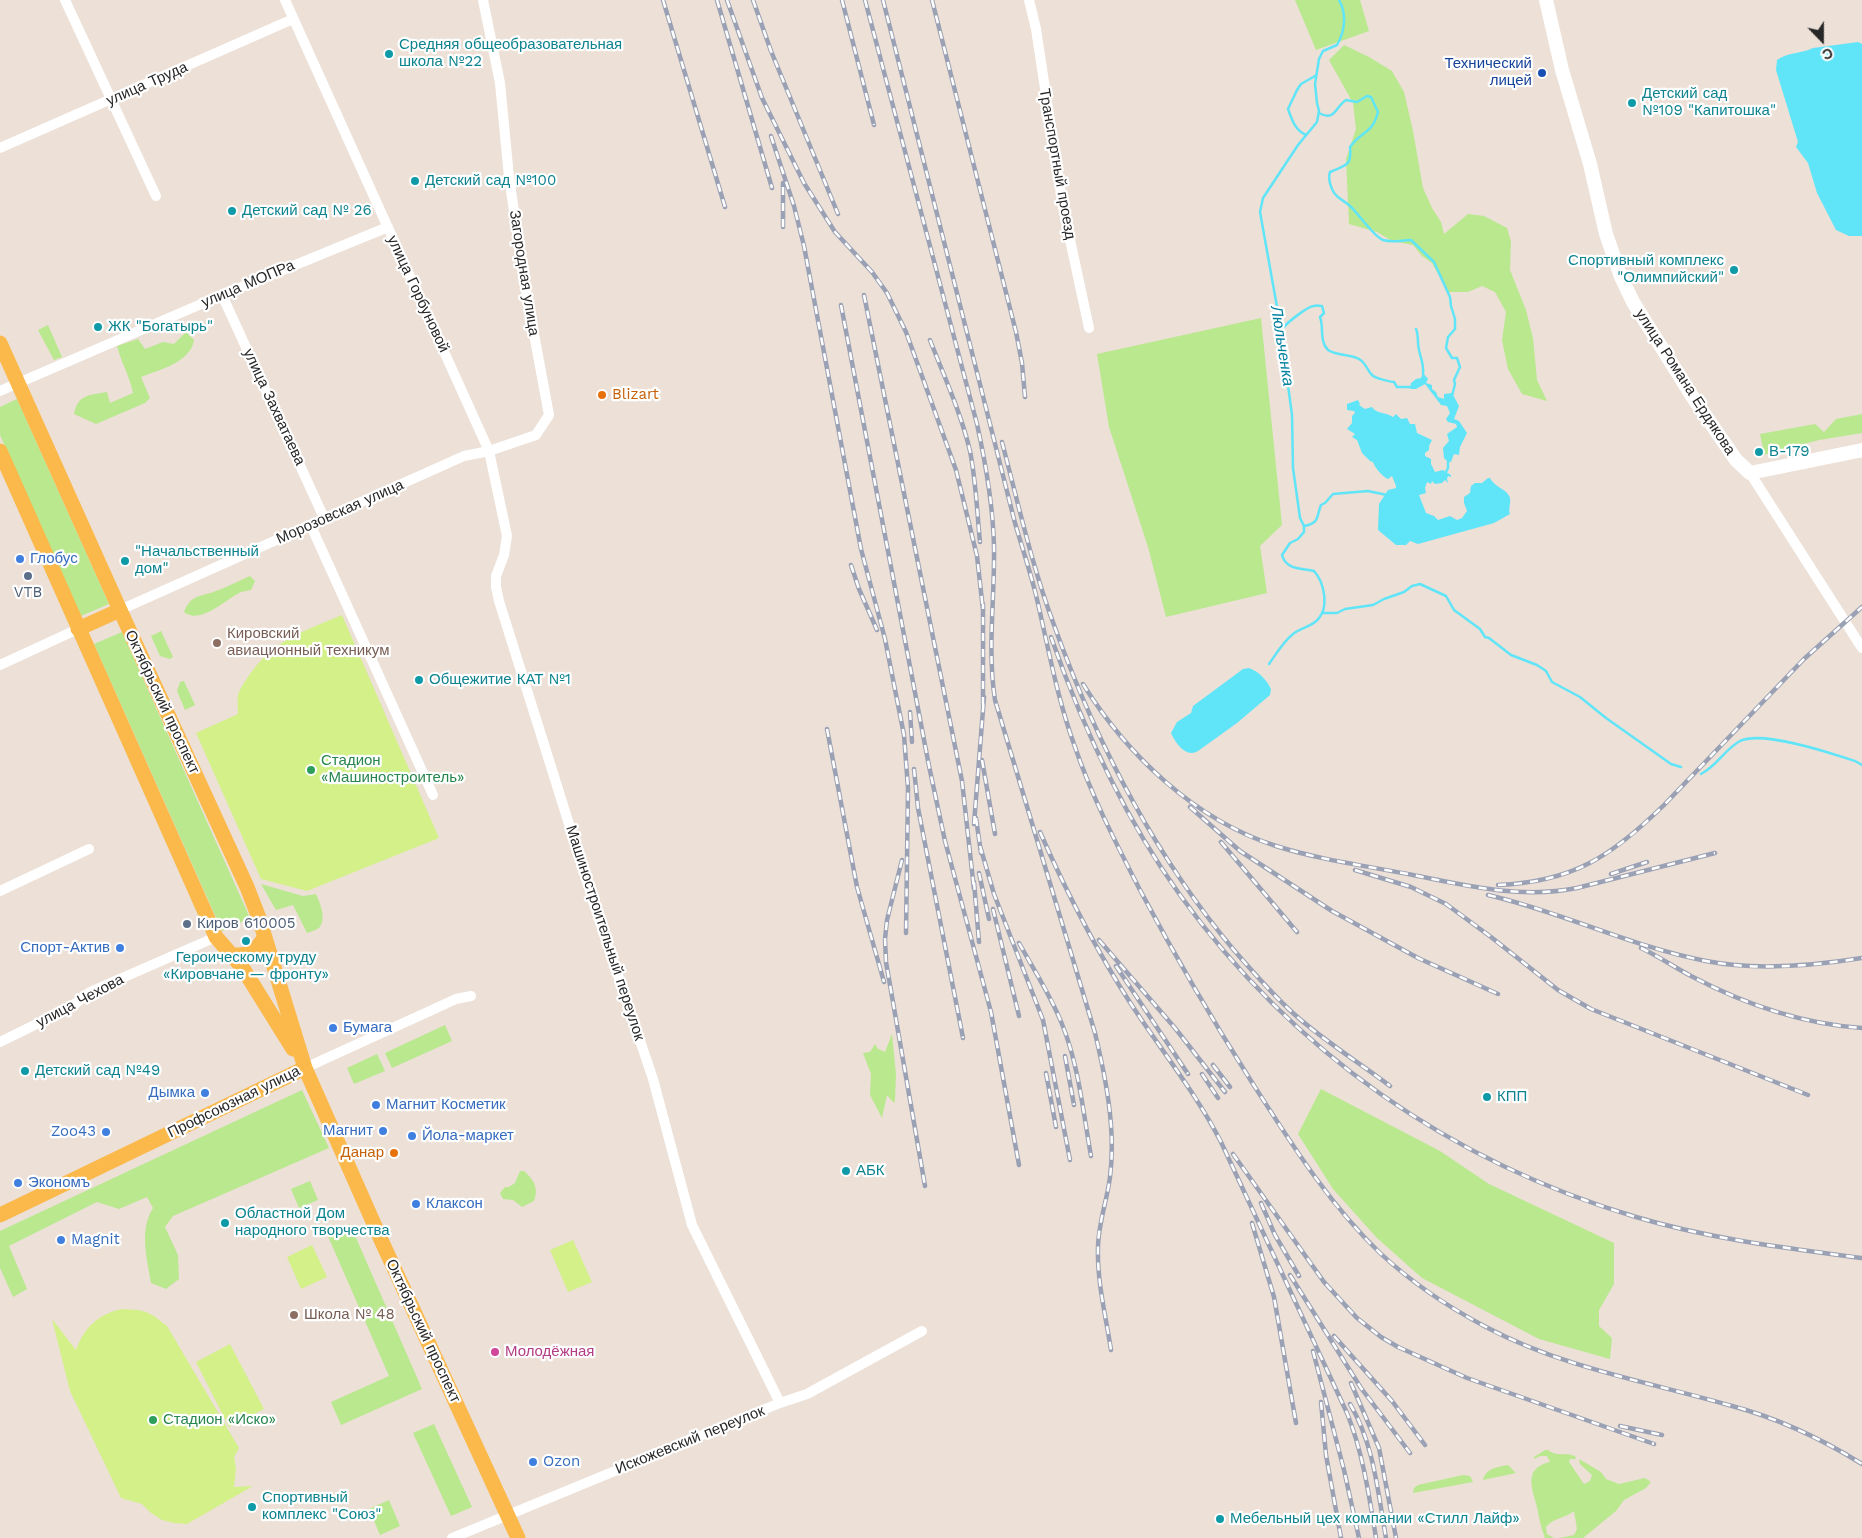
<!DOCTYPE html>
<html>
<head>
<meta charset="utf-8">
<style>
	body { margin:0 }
	#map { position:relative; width:1862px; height:1538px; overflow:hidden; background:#ece0d7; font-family:"Work Sans",sans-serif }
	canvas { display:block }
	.north { position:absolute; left:1797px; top:15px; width:50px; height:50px; -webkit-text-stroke:4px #fff; paint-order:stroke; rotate:158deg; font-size:14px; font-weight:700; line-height:20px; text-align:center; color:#272727 }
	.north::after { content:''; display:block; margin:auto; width:18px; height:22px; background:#272727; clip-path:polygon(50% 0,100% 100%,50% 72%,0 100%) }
</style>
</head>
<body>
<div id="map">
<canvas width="1862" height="1538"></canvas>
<div class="north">С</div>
</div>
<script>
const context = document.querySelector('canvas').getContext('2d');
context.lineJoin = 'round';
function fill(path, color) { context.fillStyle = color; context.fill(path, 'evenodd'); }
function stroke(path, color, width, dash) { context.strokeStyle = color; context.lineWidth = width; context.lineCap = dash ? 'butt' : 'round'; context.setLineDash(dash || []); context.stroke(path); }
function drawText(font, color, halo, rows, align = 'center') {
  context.font = font + ' "Work Sans",sans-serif'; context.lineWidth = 4.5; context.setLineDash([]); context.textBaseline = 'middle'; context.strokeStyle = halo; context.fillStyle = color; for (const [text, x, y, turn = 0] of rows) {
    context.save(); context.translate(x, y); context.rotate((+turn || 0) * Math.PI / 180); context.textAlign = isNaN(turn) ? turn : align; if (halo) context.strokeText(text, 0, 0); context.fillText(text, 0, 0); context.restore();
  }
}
fill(new Path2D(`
	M1295,0H1360L1369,31L1316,50Z
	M1344,45L1369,57L1392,71L1404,92L1413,131L1423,188L1432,208L1441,222L1444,234L1468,214L1484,216L1507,228L1511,242L1510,270L1526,310L1533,338L1537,380L1547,401L1522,394L1508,369L1502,340L1506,312L1495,292L1482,286L1468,292H1448L1432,263L1422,256L1413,245L1392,241L1377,232L1349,224L1346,159L1356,129L1353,103L1329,60Z
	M1261,318L1282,525L1260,546L1267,593L1166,617L1148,547L1109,427L1097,354Z
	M48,325L62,357L54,360L38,330Z
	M186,332L194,340C191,362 159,370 141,377L150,398L145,403L96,424L74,414C78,394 90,395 107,392L110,403L133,393C130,377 121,362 117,346L138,339L145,349L163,342L174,344Z
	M17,399L109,604L81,616L0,435V407Z
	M1862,414V433L1819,440L1759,456L1763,448L1760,434L1815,424L1824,432L1836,419Z
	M250,576L255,581L251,590C247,591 243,591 239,593C225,600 200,625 184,612C191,594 201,597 216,591C227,587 238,581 250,576Z
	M161,631L173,657L170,659L160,656L151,636Z
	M122,632L250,918L222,931L94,644Z
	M184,681L195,705L185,710L177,691L180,682Z
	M261,884L303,896L316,894C320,903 327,919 319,928C316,930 310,932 307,933L293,905L276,910Z
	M445,1025L452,1041L392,1068L385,1053Z
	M892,1034L896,1074L895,1100L894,1103L887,1095L882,1118L870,1095L871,1074L863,1053L870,1052L875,1044L878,1049L885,1052Z
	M377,1054L385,1071L354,1084L347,1068Z
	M1321,1089L1440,1151L1489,1184L1614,1243V1284L1599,1310V1326L1612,1338L1610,1359L1539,1339L1422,1278L1377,1238L1333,1189L1298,1134Z
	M302,1090L329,1148L173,1216L165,1227L178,1255L179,1279L166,1289L151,1283C147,1258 139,1230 153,1208L147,1197L119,1209L97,1202L9,1246L27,1289L13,1297L0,1268V1231Z
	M520,1171H524C534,1180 539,1188 534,1201L522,1207L513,1200L503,1199L500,1193L505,1187H509L515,1183Z
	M310,1181L318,1200L299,1208L291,1189Z
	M350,1224L422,1389L341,1425L331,1402L389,1376L327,1234Z
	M434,1424L472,1507L451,1516L413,1433Z
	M1545,1450H1548C1555,1457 1566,1452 1575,1456L1576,1459H1570L1569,1462L1584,1484L1590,1481L1592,1475L1580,1464L1579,1459L1601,1472L1606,1479L1619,1484L1645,1478L1651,1482L1646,1488L1624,1500L1616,1511L1583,1538H1560L1574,1535L1577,1529L1574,1511C1566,1518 1553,1518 1546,1527L1547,1534L1554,1538H1545C1541,1528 1539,1518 1537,1507C1532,1488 1523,1468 1550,1462L1547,1456H1540L1534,1459V1457Z
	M1508,1465L1516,1473L1483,1480C1486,1468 1498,1467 1508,1465Z
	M1463,1475L1470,1476L1473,1482L1413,1493L1414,1488L1418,1485Z
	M389,1500L400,1526L380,1535L369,1509Z`), '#b9e88e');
fill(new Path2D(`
	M342,615L439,838L307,891L261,879L196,733L238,714C238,708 237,700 238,695C240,688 246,680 250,674C274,640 304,631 342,615Z
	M573,1240L592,1282L568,1292L550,1250Z
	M312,1245L327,1277L301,1289L287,1257Z
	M122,1309L138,1310L146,1312L154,1316L167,1326L239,1448L234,1457L236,1469L234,1487L253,1486L187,1524L174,1523L162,1520L151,1513L142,1504L121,1498L70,1391L52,1319L76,1350C84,1328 98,1314 122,1309Z
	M230,1344L264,1409L229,1427L196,1362Z`), '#d3f089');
fill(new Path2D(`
	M1858,42L1862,44V236H1849L1836,230L1817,193L1808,163L1796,147L1798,142L1776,70L1777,60C1788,52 1801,54 1813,48Z
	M1423,373L1428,379L1426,383L1432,385V389L1436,392L1438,397L1444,399V394L1452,393L1459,406L1454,419L1459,421L1467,433L1460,447L1459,455L1454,454L1451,462H1448L1444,458L1443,448L1449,441L1447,434L1457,427L1456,424L1448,422L1446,419L1450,413L1447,406L1441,405L1425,384L1416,389H1410L1411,383L1416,379L1421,378Z
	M1358,400L1360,404L1359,405L1365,409L1372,407C1376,414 1386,412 1393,417L1396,414L1401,419L1407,418L1410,424H1415L1417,433L1432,440L1429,446V450L1425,453V456L1431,459V464L1435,472L1443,470L1451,475V477L1448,476L1447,479L1448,483L1445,480L1442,483L1435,484L1432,481L1431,484L1427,482L1425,488L1426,493L1419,495L1426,513L1434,516L1438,520L1450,516L1457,520L1462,518L1467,511L1464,503V497L1470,493L1471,486L1475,483H1482L1488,478H1490C1496,489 1507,488 1510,498C1511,504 1508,509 1510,514L1494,523L1418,544L1410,541L1406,545H1396L1378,530L1379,504L1388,490L1396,488V486L1392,476L1388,479C1383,477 1374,467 1373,462L1370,461L1362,453L1357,440L1352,437L1355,434L1347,429L1352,423V416L1355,413L1354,411L1347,410V404Z
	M1249,668C1258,671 1267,680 1271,689L1270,695L1237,723L1198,751C1186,758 1176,744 1171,733L1177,722L1191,713L1193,706L1243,669Z`), '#60e5f8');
stroke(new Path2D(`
	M1319,113C1335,122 1335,107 1346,100L1357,102L1367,96L1371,97L1378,112C1372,135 1362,130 1350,147C1352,167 1345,165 1330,172C1328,178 1330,185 1333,191C1337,199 1344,200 1350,206C1359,214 1373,236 1383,240C1392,243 1402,240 1411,240L1434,262L1450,297L1451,306L1455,319V329L1448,337L1446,348L1452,358H1457L1460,367L1454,380L1455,384L1452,396
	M1306,135C1295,130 1292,120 1288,109L1297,90L1301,84L1315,76
	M1280,327H1284C1288,322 1308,306 1314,306C1317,305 1319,306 1322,306L1324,313L1320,317C1324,327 1319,341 1328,350C1337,356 1350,354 1359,359C1366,363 1367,370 1372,375C1374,378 1391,382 1394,382L1397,387H1412
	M1416,329C1419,336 1417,343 1419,350C1421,360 1424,363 1423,374
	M1445,474L1448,468V461
	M1304,526C1320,523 1316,517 1321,505L1325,503L1333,494L1368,491L1387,495
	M1322,613H1337L1345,609L1373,605L1384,599L1404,592L1412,586L1420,584L1446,596L1454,610L1480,629L1485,637L1489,638L1511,655L1537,665L1546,671L1552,682L1580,697L1606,718L1671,764L1681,767
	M1269,664C1276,654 1283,642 1293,634C1301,627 1313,627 1319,618C1329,606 1324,582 1314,571C1301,568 1286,570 1282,555L1290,543L1298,539L1304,532V526L1300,518L1293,468L1292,415L1279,318L1260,212L1263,198L1298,145L1317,122L1319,111L1317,103L1315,84L1319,59L1323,51L1337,45C1345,31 1347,14 1339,0
	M1701,774C1717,766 1725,749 1740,741C1763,730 1831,753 1855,761L1862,765`), '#60e5f8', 2.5);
stroke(new Path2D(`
	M65,0L156,196
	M285,0L489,451L507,536L504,555L496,576V587L499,601L595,907L653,1079L692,1225L780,1403
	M1029,0L1036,29L1063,207L1089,328
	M0,148L293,19
	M222,295L325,520
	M0,391L222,295L388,227
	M1750,473L1862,648
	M311,526L433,795
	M120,610L464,456L489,451L536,435L549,415L524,280L509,177L500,83L483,0
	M0,665L78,629
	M0,891L89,849
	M0,1042L71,1007L90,992L216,937
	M305,1068L456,999L471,996
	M452,1538L780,1403L807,1394L922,1331`), '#fff', 10);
stroke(new Path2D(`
	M1546,0L1562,70L1590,164L1606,234L1621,277L1633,302L1692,396L1736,460L1750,473L1862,450`), '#fff', 14);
stroke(new Path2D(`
	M0,343L120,610L247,887L259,918L305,1068L382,1242L518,1538
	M0,451L216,937L242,967L293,1049
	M78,629L120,610
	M231,954C247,958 256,951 264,938
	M0,1215L305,1068`), '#fbb94c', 15);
const rail = new Path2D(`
	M663,0L725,207
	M717,0L772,188
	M727,0L762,98L804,183L835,232L872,272L887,293L906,332L956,470L977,556L983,610
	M753,0L771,51L838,214
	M842,0L874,125
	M865,0L977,424C986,465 993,505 994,546C995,598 987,648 995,700L1095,1033C1106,1079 1116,1129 1110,1177C1107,1201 1098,1224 1098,1248C1097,1282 1106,1317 1111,1350
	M883,0L1015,523C1022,547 1030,571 1036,595C1048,646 1057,698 1075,747C1092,797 1116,843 1140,890C1175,956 1213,1021 1253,1084C1291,1143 1329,1204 1380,1253C1411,1282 1448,1307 1486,1327C1563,1368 1649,1382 1732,1406C1777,1418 1822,1439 1862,1464
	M932,0L1016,332L1022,363L1025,397
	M771,136L794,206L804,246L861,549L885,639L904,735L908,788L906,933
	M783,227V183
	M864,295L962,781L974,889
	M841,305L929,766L945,841L991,1012L1019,1165
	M930,340C944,376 961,413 970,451C976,481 977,512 980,542
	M1002,442C1018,503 1032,566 1054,625C1096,742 1153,853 1233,949C1252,971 1272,994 1294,1014C1323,1040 1358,1062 1390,1086
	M851,565L859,589L877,630
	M1051,637C1083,728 1124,817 1180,895C1293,1052 1451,1162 1636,1217C1710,1239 1786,1248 1862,1258
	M1083,684C1127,755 1195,820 1276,846C1320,860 1367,866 1413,875C1467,886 1522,899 1577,888L1715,853
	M983,705V604
	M910,712L912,742
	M827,729L857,887L884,982
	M982,760L995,834
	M914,769L918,808L963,1038
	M1190,807L1240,851L1332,911L1418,958L1498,994
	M976,818L981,853
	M974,824L984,697
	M1040,832C1066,891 1096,950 1131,1004C1161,1050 1196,1093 1221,1142L1347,1413C1363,1453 1369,1495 1376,1538
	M1221,842L1297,932
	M980,846L994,894L1043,1020L1070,1160
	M902,860L887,920L885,939L886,962L925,1186
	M1355,870L1411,887L1446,904L1491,937L1558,990L1591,1009L1808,1095
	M979,873L989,919
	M1611,874L1647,862
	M974,882L979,942
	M1498,885C1573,882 1612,856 1664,805L1804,659L1862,607
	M1488,895C1562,912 1632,947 1706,961C1757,971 1812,966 1862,958
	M993,909L1019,1016
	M1099,940L1175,1028L1225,1092
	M1019,943C1034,970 1051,996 1062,1024C1079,1066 1083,1112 1091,1156
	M1641,948C1658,956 1674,967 1691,976C1744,1004 1802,1024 1862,1028
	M1116,966L1188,1074
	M1065,1056L1074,1105
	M1213,1065L1230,1087
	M1046,1073L1056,1127
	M1202,1074L1218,1098
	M1233,1154L1324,1282L1357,1318L1381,1337L1398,1347L1467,1378L1654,1444
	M1261,1203L1275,1235L1299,1276
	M1252,1223L1274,1297L1296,1423
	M1290,1275L1361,1388L1410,1453
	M1334,1336L1392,1401L1425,1445
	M1313,1351L1344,1470L1359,1538
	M1351,1383L1379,1448L1396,1538
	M1321,1402L1326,1455L1341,1538
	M1350,1404C1374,1444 1378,1493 1386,1538
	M1620,1426L1662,1435`);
stroke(rail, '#9aa1b4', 4.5);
stroke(rail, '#fff', 2.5, [8]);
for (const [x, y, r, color] of [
	[389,54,5,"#0f9aa8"],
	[1542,73,5,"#1a4fb4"],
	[1632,103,5,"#0f9aa8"],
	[415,181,5,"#0f9aa8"],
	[232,211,5,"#0f9aa8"],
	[1734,270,5,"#0f9aa8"],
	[98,327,5,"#0f9aa8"],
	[602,395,5,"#e8710a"],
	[1759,452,5,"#0f9aa8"],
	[20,559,5,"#3f7fe0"],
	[125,561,5,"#0f9aa8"],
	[28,576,5,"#5c6f8a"],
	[217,643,5,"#8d6e63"],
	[419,680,5,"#0f9aa8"],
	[311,770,5,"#2e9e5b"],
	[187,924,5,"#5c6f8a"],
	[246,941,5,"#0f9aa8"],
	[120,948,5,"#3f7fe0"],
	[333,1028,5,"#3f7fe0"],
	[25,1071,5,"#0f9aa8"],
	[205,1093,5,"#3f7fe0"],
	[1487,1097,5,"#0f9aa8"],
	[376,1105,5,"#3f7fe0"],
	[383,1131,5,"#3f7fe0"],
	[106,1132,5,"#3f7fe0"],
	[412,1136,5,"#3f7fe0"],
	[394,1153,5,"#e8710a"],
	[846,1171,5,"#0f9aa8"],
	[18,1183,5,"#3f7fe0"],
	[416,1204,5,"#3f7fe0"],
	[225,1223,5,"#0f9aa8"],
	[61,1240,5,"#3f7fe0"],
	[294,1315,5,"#8d6e63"],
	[495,1352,5,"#d1479c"],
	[153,1420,5,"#2e9e5b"],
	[533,1462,5,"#3f7fe0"],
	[252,1507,5,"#0f9aa8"],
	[1220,1519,5,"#0f9aa8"]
]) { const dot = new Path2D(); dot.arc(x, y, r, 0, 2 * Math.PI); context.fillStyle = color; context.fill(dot); stroke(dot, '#fff', 2); }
drawText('15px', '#0d838f', '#fff', [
	["Средняя общеобразовательная",399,45],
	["школа №22",399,62],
	["Детский сад",1642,94],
	["№109 \"Капитошка\"",1642,111],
	["Детский сад №100",425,181],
	["Детский сад № 26",242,211],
	["Спортивный комплекс",1724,261,"right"],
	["\"Олимпийский\"",1724,278,"right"],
	["ЖК \"Богатырь\"",108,327],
	["В-179",1769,452],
	["\"Начальственный",135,552],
	["дом\"",135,569],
	["Общежитие КАТ №1",429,680],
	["Героическому труду",246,958,"center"],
	["«Кировчане — фронту»",246,975,"center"],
	["Детский сад №49",35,1071],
	["КПП",1497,1097],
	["АБК",856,1171],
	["Областной Дом",235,1214],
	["народного творчества",235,1231],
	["Спортивный",262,1498],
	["комплекс \"Союз\"",262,1515],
	["Мебельный цех компании «Стилл Лайф»",1230,1519]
], 'left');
drawText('15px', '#164399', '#fff', [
	["Технический",1532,64],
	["лицей",1532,81]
], 'right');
drawText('15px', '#272727', '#fff', [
	["улица Труда",147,84,-24],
	["Транспортный проезд",1057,164,80],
	["Загородная улица",524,273,81],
	["улица МОПРа",248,284,-23],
	["улица Горбуновой",418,294,65],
	["улица Романа Ердякова",1685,382,57],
	["улица Захватаева",274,407,65],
	["Морозовская улица",340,512,-24],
	["Октябрьский проспект",162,702,65],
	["Машиностроительный переулок",605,933,72],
	["улица Чехова",80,1001,-28],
	["Профсоюзная улица",234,1102,-26],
	["Октябрьский проспект",423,1331,65],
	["Искожевский переулок",690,1440,-22]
]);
drawText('15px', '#c56008', '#fff', [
	["Blizart",612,395],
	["Данар",384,1153,"right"]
], 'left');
drawText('15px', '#366cbe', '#fff', [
	["Глобус",30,559],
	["Спорт-Актив",110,948,"right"],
	["Бумага",343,1028],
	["Дымка",195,1093,"right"],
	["Магнит Косметик",386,1105],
	["Магнит",373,1131,"right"],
	["Zoo43",96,1132,"right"],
	["Йола-маркет",422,1136],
	["Экономъ",28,1183],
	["Клаксон",426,1204],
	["Magnit",71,1240],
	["Ozon",543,1462]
], 'left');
drawText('15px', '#4e5e75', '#fff', [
	["VTB",28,593],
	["Киров 610005",197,924,"left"]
]);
drawText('15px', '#785e54', '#fff', [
	["Кировский",227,634],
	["авиационный техникум",227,651],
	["Школа № 48",304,1315]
], 'left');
drawText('15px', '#27864d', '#fff', [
	["Стадион",321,761],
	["«Машиностроитель»",321,778],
	["Стадион «Иско»",163,1420]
], 'left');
drawText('15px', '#b23c85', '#fff', [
	["Молодёжная",505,1352]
], 'left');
drawText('italic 16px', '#0381a0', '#fff', [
	["Люльченка",1282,346,81]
]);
</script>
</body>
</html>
